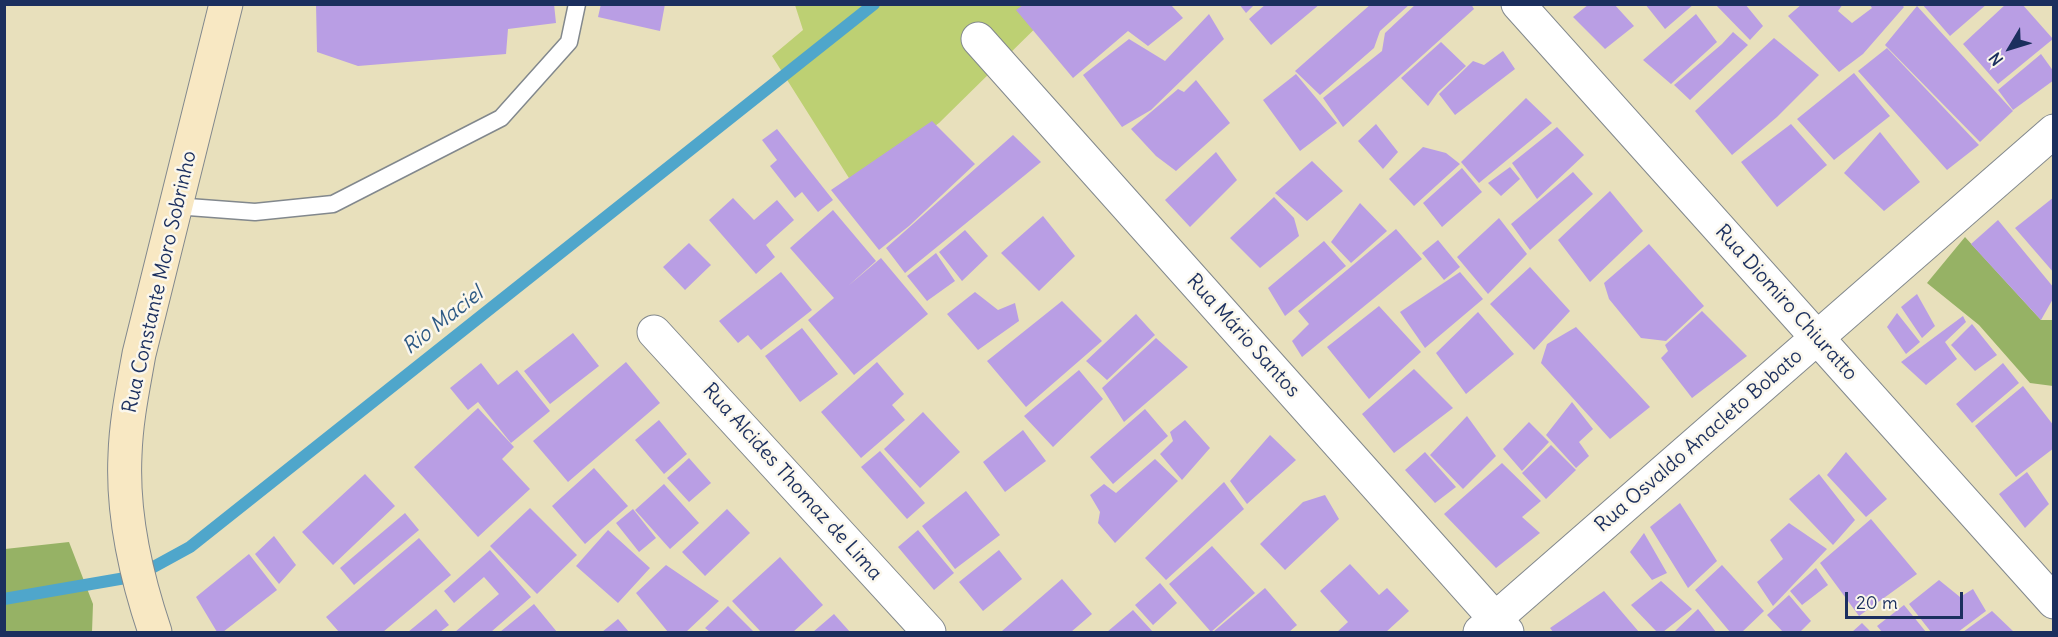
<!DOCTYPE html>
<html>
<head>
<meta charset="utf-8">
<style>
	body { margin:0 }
	#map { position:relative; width:2058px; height:637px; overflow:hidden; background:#e8e0bc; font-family:Delius,sans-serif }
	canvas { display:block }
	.frame { position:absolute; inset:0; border:6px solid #1b2f5e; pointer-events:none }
	.north { position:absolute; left:1980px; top:18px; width:60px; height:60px; -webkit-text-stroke:4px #fbf7ec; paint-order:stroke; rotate:232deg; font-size:16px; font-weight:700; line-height:24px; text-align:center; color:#1b2f5e }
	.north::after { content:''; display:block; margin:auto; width:21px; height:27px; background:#1b2f5e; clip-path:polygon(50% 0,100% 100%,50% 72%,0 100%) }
	.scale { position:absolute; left:1845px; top:592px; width:118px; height:27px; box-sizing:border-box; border:3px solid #1b2f5e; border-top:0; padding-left:8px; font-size:18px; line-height:21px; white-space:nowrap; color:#1b2f5e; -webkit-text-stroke:4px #fbf7ec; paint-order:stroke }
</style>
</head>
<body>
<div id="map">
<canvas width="2058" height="637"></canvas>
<div class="frame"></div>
<div class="north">N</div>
<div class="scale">20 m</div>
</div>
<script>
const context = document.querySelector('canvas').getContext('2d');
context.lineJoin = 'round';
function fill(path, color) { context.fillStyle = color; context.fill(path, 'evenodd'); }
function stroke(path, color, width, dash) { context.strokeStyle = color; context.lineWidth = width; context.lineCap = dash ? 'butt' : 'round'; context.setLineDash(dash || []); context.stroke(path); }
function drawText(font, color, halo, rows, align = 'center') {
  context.font = font + ' Delius,sans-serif'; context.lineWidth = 5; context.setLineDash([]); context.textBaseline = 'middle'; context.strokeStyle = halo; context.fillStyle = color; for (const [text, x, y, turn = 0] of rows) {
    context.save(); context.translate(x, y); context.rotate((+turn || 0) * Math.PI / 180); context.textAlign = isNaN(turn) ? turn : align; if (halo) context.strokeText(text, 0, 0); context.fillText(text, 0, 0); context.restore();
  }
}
fill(new Path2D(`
	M795,5H1059L939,123L854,186L772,56L803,30Z`), '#bdd073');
fill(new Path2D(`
	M1965,237L2041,320H2053V386L2030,383L1979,325L1927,283Z
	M69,542L93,604L92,632H5V549Z`), '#96b265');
stroke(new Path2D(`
	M4,599L137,576L190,547L874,4`), '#4fa6cb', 12);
fill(new Path2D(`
	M316,4H554L556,23L508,29L506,54L358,66L317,52Z
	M601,4H665L660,31L598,17Z
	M1239,4H1255L1246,13Z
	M1266,4H1320L1271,45L1249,19Z
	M1371,4H1410L1380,31L1374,48L1320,95L1295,71Z
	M1416,4H1471L1474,9L1343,127L1323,98L1382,51L1385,33Z
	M1589,4H1614L1634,26L1605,49L1573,17Z
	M1645,4H1694L1665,29Z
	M1715,4H1745L1763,26L1750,40Z
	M1802,4H1843L1838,11L1852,23L1872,8L1869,4H1901L1904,7L1863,54L1839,72L1788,16Z
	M1922,4H1987L1950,36Z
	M2006,4H2022L2053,39L1998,84L1963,44Z
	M1023,5H1171L1183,18L1148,46L1128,31L1073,78L1016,10Z
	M1917,6L2013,111L1980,142L1885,45Z
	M1209,14L1224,39L1151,110L1122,127L1083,75L1129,39L1165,61Z
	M1696,14L1717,42L1671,84L1643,60Z
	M1733,32L1748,45L1690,100L1674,85L1722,44Z
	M1774,38L1819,75L1777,117L1732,155L1695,111Z
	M1441,42L1466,66L1438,92L1428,106L1401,78Z
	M1887,48L1979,145L1947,170L1858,71Z
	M1503,51L1515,69L1455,115L1439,94L1473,61L1484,65Z
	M2041,54L2054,72V80L2013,110L1998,90Z
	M1854,73L1890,116L1834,160L1797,119Z
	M1296,74L1337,123L1300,151L1263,100Z
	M1196,80L1230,123L1176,171L1156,156L1131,129L1178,89L1184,92Z
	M1526,98L1552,123L1479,183L1461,162Z
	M932,121L975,164L909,226L879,250L831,190Z
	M1376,124L1398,152L1383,169L1358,141Z
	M1791,124L1827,165L1777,207L1741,162Z
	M1557,127L1584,155L1537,199L1512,163Z
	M777,129L833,200L818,212L802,192L795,198L770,166L777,160L762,140Z
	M1880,132L1920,182L1884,211L1844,173Z
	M1013,135L1041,162L905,273L886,248Z
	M1423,147L1446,153L1460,164L1414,206L1389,179Z
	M1216,152L1237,180L1190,227L1165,200Z
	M1312,161L1343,191L1307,221L1275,193Z
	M1510,167L1520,179L1501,196L1488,183Z
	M1462,168L1482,192L1442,227L1423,203Z
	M1573,172L1593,194L1530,250L1511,224Z
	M1610,191L1643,231L1590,282L1558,240Z
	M1274,197L1294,218L1299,236L1260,268L1230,238Z
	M2054,197V273L2015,228Z
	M733,198L754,220L777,200L794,220L766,245L775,257L756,274L709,220Z
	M1360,203L1387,231L1351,263L1331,242Z
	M833,210L876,261L848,286L881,258L928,314L854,375L808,320L834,298L790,248Z
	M1043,216L1075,256L1039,291L1001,253Z
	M1499,218L1527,254L1488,294L1457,257Z
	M1998,220L2054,288V297L2041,320L1971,244Z
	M1396,229L1422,259L1302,357L1292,341L1309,324L1298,311Z
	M965,230L988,256L962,281L939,252Z
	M1438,240L1460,267L1444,280L1422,253Z
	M1324,241L1346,266L1285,316L1268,288Z
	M689,243L711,265L685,290L663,267Z
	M1649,244L1704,306L1666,341L1641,338L1609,299L1604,283Z
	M936,253L955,281L927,301L907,276Z
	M1530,267L1570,311L1534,350L1490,304Z
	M781,272L812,310L761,350L748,335L738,343L719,321Z
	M1460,272L1483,299L1425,348L1400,312Z
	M975,292L998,310L1015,303L1019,321L978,350L947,314Z
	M1917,294L1935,326L1922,338L1901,307Z
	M1062,301L1102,341L1026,407L987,361Z
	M1379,306L1421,352L1369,399L1327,347Z
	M1702,311L1747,356L1692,398L1661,358L1668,351L1665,345Z
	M1478,312L1514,354L1466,394L1436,353Z
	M1897,313L1920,342L1906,354L1887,327Z
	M1136,314L1155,335L1107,380L1086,361Z
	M1963,316L1966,322L1945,342L1957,359L1926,385L1901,362Z
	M1972,324L1997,355L1975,371L1951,345Z
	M1576,327L1650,407L1610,439L1541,363L1547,344Z
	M802,328L838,374L800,402L765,356Z
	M573,333L599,366L550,404L524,371Z
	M1156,338L1188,367L1124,422L1102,388Z
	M626,362L660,403L568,482L533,441Z
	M877,362L904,394L892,405L905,420L861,458L821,412Z
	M481,363L498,385L517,370L550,411L511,443L478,402L468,410L450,388Z
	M2003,363L2019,383L1972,423L1956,404Z
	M1414,369L1453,408L1394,453L1362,414Z
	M1079,370L1103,399L1053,447L1024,416Z
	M2023,386L2054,426V448L2016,477L1975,426Z
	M1572,402L1593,429L1579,442L1589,456L1576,468L1546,435Z
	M478,408L514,447L502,459L530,489L478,537L414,467Z
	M1145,409L1168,436L1113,484L1090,457Z
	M923,412L960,452L920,488L884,449Z
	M1467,416L1496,456L1463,489L1430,455Z
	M659,420L687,454L664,474L635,440Z
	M1185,420L1210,448L1182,480L1160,454L1173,441L1170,432Z
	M1529,422L1549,442L1522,471L1503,449Z
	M1023,430L1046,461L1005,492L983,462Z
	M1270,435L1296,460L1247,504L1230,481Z
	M1551,445L1576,470L1546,499L1522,473Z
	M880,451L925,503L907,519L861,467Z
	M1425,452L1456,487L1435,503L1405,470Z
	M1846,452L1887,499L1866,517L1827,475Z
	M689,458L711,483L689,502L667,478Z
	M1155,459L1178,481L1115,543L1098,523L1100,512L1090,495L1104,484L1116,493Z
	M1502,463L1541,501L1522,517L1540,533L1496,568L1444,514Z
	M594,468L628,506L585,544L552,506Z
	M2027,472L2049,504L2025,528L1999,494Z
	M365,474L395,506L333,565L302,532Z
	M1819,474L1855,520L1833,545L1789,499Z
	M1224,482L1244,509L1166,580L1145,558Z
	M664,484L699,523L670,549L635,510Z
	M966,491L1000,535L955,569L922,526Z
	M1325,495L1339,519L1285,570L1260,544L1303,502Z
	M1680,503L1717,561L1688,588L1650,527Z
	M530,508L577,555L537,594L490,546Z
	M633,509L656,538L639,552L616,523Z
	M727,509L750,533L705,576L682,552Z
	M405,513L419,530L354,585L340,568Z
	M1871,519L1917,574L1859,616L1820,563Z
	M1789,523L1827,549L1773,606L1757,582L1783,559L1770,540Z
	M608,530L650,568L618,603L576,566Z
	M918,530L954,573L934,590L898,547Z
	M1644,533L1667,573L1652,580L1630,552Z
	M274,536L296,565L279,584L255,554Z
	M419,538L451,575L383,632H339L326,617Z
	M1212,546L1255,593L1211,632L1169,584Z
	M490,550L531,597L491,632H455L499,594L484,577L454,603L444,591Z
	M999,550L1022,579L983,611L959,582Z
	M249,554L277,590L223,632H217L196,597Z
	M780,557L823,605L793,632H761L732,601Z
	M1350,564L1379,595L1387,588L1409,611L1386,632H1337L1348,622L1320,591Z
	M666,565L719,601L686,632H668L636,593Z
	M1722,565L1764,611L1742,632H1730L1695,590Z
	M1816,568L1828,585L1802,605L1790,591Z
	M1062,579L1092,614L1071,632H1003L1002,631Z
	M1939,580L1960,597L1973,589L1986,611L1958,632H1931L1909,604Z
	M1661,581L1692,609L1663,632H1657L1631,605Z
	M1160,583L1177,603L1153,625L1135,605Z
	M1265,588L1297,625L1289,632H1213Z
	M1604,591L1639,632H1553L1550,628Z
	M1789,595L1811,621L1800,632H1783L1767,615Z
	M534,604L557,632H500Z
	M1904,605L1926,632H1882L1877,626Z
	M728,606L754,632H710L705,628Z
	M436,609L449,625L440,632H408Z
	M1698,609L1716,632H1674Z
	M1133,610L1153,632H1107Z
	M1992,611L2014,632H1963Z
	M834,614L850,632H813Z
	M618,619L629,632H602Z
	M1862,623L1871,632H1852Z`), '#b99ee4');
const service = new Path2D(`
	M175,206L255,212L333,204L501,118L569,42L577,4`);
const minor = new Path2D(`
	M1518,4L2054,602
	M978,39L1507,632
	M654,332L929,632
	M1480,632L2054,131`);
const secondary = new Path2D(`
	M155,632C136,576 122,515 125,455C126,421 133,388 139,354L226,4`);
stroke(service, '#82888d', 19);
stroke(minor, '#82888d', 35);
stroke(secondary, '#82888d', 35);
stroke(service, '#fff', 16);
stroke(minor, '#fff', 33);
stroke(secondary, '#f8e8c3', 33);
drawText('20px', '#1b2f5e', '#fbf7ec', [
	["Rua Constante Moro Sobrinho",160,282,-77],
	["Rua Diomiro Chiuratto",1786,303,48],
	["Rua Mário Santos",1243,336,48],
	["Rua Osvaldo Anacleto Bobato",1699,441,-41],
	["Rua Alcides Thomaz de Lima",792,482,48]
]);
drawText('italic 21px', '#2d5984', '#fbf7ec', [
	["Rio Maciel",443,321,-38]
]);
</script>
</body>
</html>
